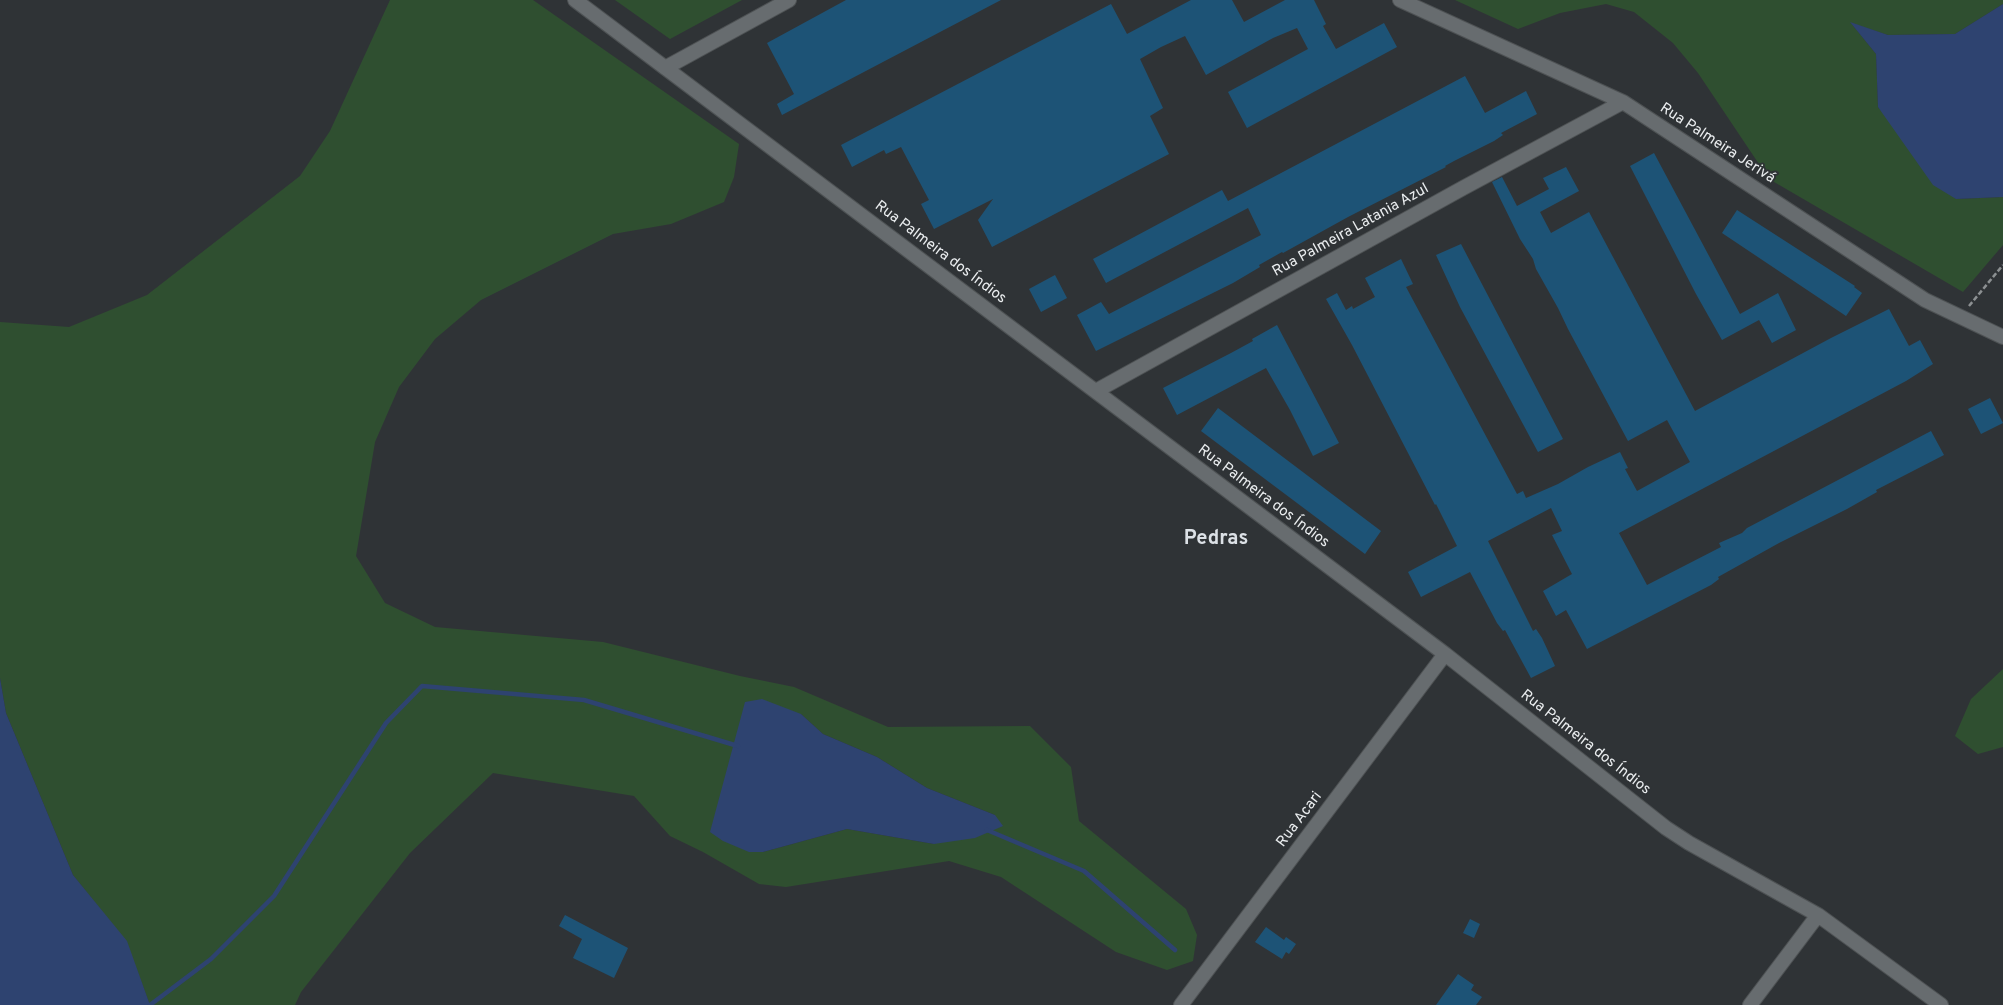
<!DOCTYPE html>
<html>
<head>
<meta charset="utf-8">
<style>
	body { margin:0 }
	canvas { display:block; background:#2f3336 }
</style>
</head>
<body>
<canvas width="2003" height="1005"></canvas>
<script>
const context = document.querySelector('canvas').getContext('2d');
context.lineJoin = 'round';
function fill(path, color) { context.fillStyle = color; context.fill(path, 'evenodd'); }
function stroke(path, color, width, dash) { context.strokeStyle = color; context.lineWidth = width; context.lineCap = dash ? 'butt' : 'round'; context.setLineDash(dash || []); context.stroke(path); }
function drawText(font, color, halo, rows, align = 'center') {
  context.font = font + ' Overpass,sans-serif'; context.lineWidth = 4; context.setLineDash([]); context.textBaseline = 'middle'; context.strokeStyle = halo; context.fillStyle = color; for (const [text, x, y, turn = 0] of rows) {
    context.save(); context.translate(x, y); context.rotate((+turn || 0) * Math.PI / 180); context.textAlign = isNaN(turn) ? turn : align; if (halo) context.strokeText(text, 0, 0); context.fillText(text, 0, 0); context.restore();
  }
}
fill(new Path2D(`
	M390,0H533L739,144L734,177L724,202L671,224L613,234L481,300L435,339L399,387L375,442L356,556L385,603L435,627L603,642L740,676L794,687L888,727L1030,726L1071,767L1079,821L1186,909L1197,935L1193,961L1167,970L1116,952L1001,877L949,861L786,887L759,884L703,852L670,836L634,796L493,773L410,853L301,992L295,1005H150L126,941L73,875L6,713L0,678V322L69,327L147,295L300,176L330,131ZM801,714L823,734L877,757L927,788L995,815L934,844L847,829L763,852Z
	M615,0H742L670,39Z
	M1455,0H2003V4L1955,34L1888,35L1851,23L1876,54L1878,107L1956,199L2003,197V245L1963,292L1769,179L1698,73L1673,43L1634,12L1606,4L1560,13L1518,29Z
	M2003,669V747L1978,754L1955,736L1971,699Z`), '#2f4f30');
fill(new Path2D(`
	M2003,4V197L1956,199L1933,185L1878,107L1876,54L1850,22L1888,35L1955,34Z
	M0,678L6,713L73,875L127,941L150,1005H0Z
	M762,699L801,714L823,734L877,757L927,788L995,815L1003,826L975,838L934,844L847,829L763,852H749L723,841L710,832L745,702Z`), '#2e4370');
stroke(new Path2D(`
	M987,830L1084,871L1175,950
	M150,1005L211,959L274,896L386,723L422,686L584,700L738,746`), '#2e4370', 4.5);
fill(new Path2D(`
	M846,0H1001L782,115L777,104L794,94L767,43Z
	M1191,0H1232L1244,22L1285,0H1314L1326,24L1323,26L1336,49L1384,23L1397,47L1247,128L1228,92L1308,49L1297,28L1273,38L1206,75L1185,36L1161,47L1140,59L1163,108L1150,116L1169,154L992,247L978,220L993,199L934,229L921,204L929,200L901,147L886,154L884,150L852,167L841,145L1111,4L1127,34Z
	M1465,76L1485,113L1526,91L1537,114L1501,133L1503,135L1494,141L1454,161L1445,166L1446,167L1348,217L1283,253L1282,252L1259,265L1260,267L1233,283L1096,351L1077,315L1101,302L1109,314L1261,235L1248,208L1106,283L1093,259L1222,190L1228,201Z
	M1654,153L1740,314L1778,293L1796,330L1772,343L1759,320L1722,340L1696,294L1630,166Z
	M1566,167L1579,191L1540,212L1551,233L1589,212L1695,411L1831,338L1889,309L1909,346L1920,340L1933,364L1906,381L1619,533L1647,585L1721,547L1719,543L1742,533L1747,528L1931,431L1944,455L1876,490L1877,492L1847,509L1779,543L1718,577L1719,579L1711,585L1587,649L1566,610L1556,616L1543,591L1572,574L1552,535L1562,531L1551,508L1488,541L1533,631L1536,629L1542,638L1555,666L1531,678L1505,630L1503,631L1497,623L1470,572L1421,597L1408,572L1457,546L1436,504L1435,505L1352,345L1326,299L1337,293L1346,310L1352,306L1353,309L1375,297L1365,278L1401,259L1413,284L1406,287L1517,494L1523,491L1526,498L1558,484L1588,467L1620,452L1628,468L1625,469L1637,491L1690,462L1667,420L1628,441L1568,329L1558,308L1536,269L1533,259L1520,239L1492,182L1502,177L1517,206L1549,189L1543,178Z
	M1737,210L1855,286L1854,287L1862,293L1846,316L1722,233Z
	M1461,244L1563,439L1538,452L1460,307L1436,255Z
	M1055,275L1067,298L1041,312L1029,289Z
	M1277,325L1339,443L1313,456L1290,410L1266,368L1177,415L1163,388L1231,353L1253,341L1252,339Z
	M1990,398L2003,423L1981,434L1968,409Z
	M1218,408L1381,531L1365,554L1201,431Z
	M565,915L628,948L614,978L573,958L582,939L559,926Z
	M1470,919L1480,924L1474,938L1463,933Z
	M1266,927L1284,940L1286,937L1296,944L1289,954L1286,952L1282,959L1255,942Z
	M1458,974L1474,985L1471,990L1482,997L1476,1005H1436Z`), '#1d5376');
const street = new Path2D(`
	M575,0L1445,654L1666,828L1689,843L1818,915L1941,1005
	M1400,0L1623,102L1925,300L2003,337
	M665,68L789,0
	M1096,391L1463,188L1623,102
	M1181,1005L1445,654
	M1750,1005L1818,915`);
stroke(street, '#4e5254', 16);
stroke(new Path2D(`
	M1969,306L2003,265`), '#8c9092', 2.5, [5, 2.5]);
stroke(street, '#676c6f', 14);
drawText('15px', '#eaedef', '#2f3336', [
	["Rua Palmeira Jerivá",1717,144,33],
	["Rua Palmeira Latania Azul",1351,231,-29],
	["Rua Palmeira dos Índios",940,253,37],
	["Rua Palmeira dos Índios",1263,497,37],
	["Rua Palmeira dos Índios",1585,743,38],
	["Rua Acari",1300,820,-53]
]);
drawText('bold 20px', '#dce1e6', '#2f3336', [
	["Pedras",1216,540]
]);
</script>
</body>
</html>
